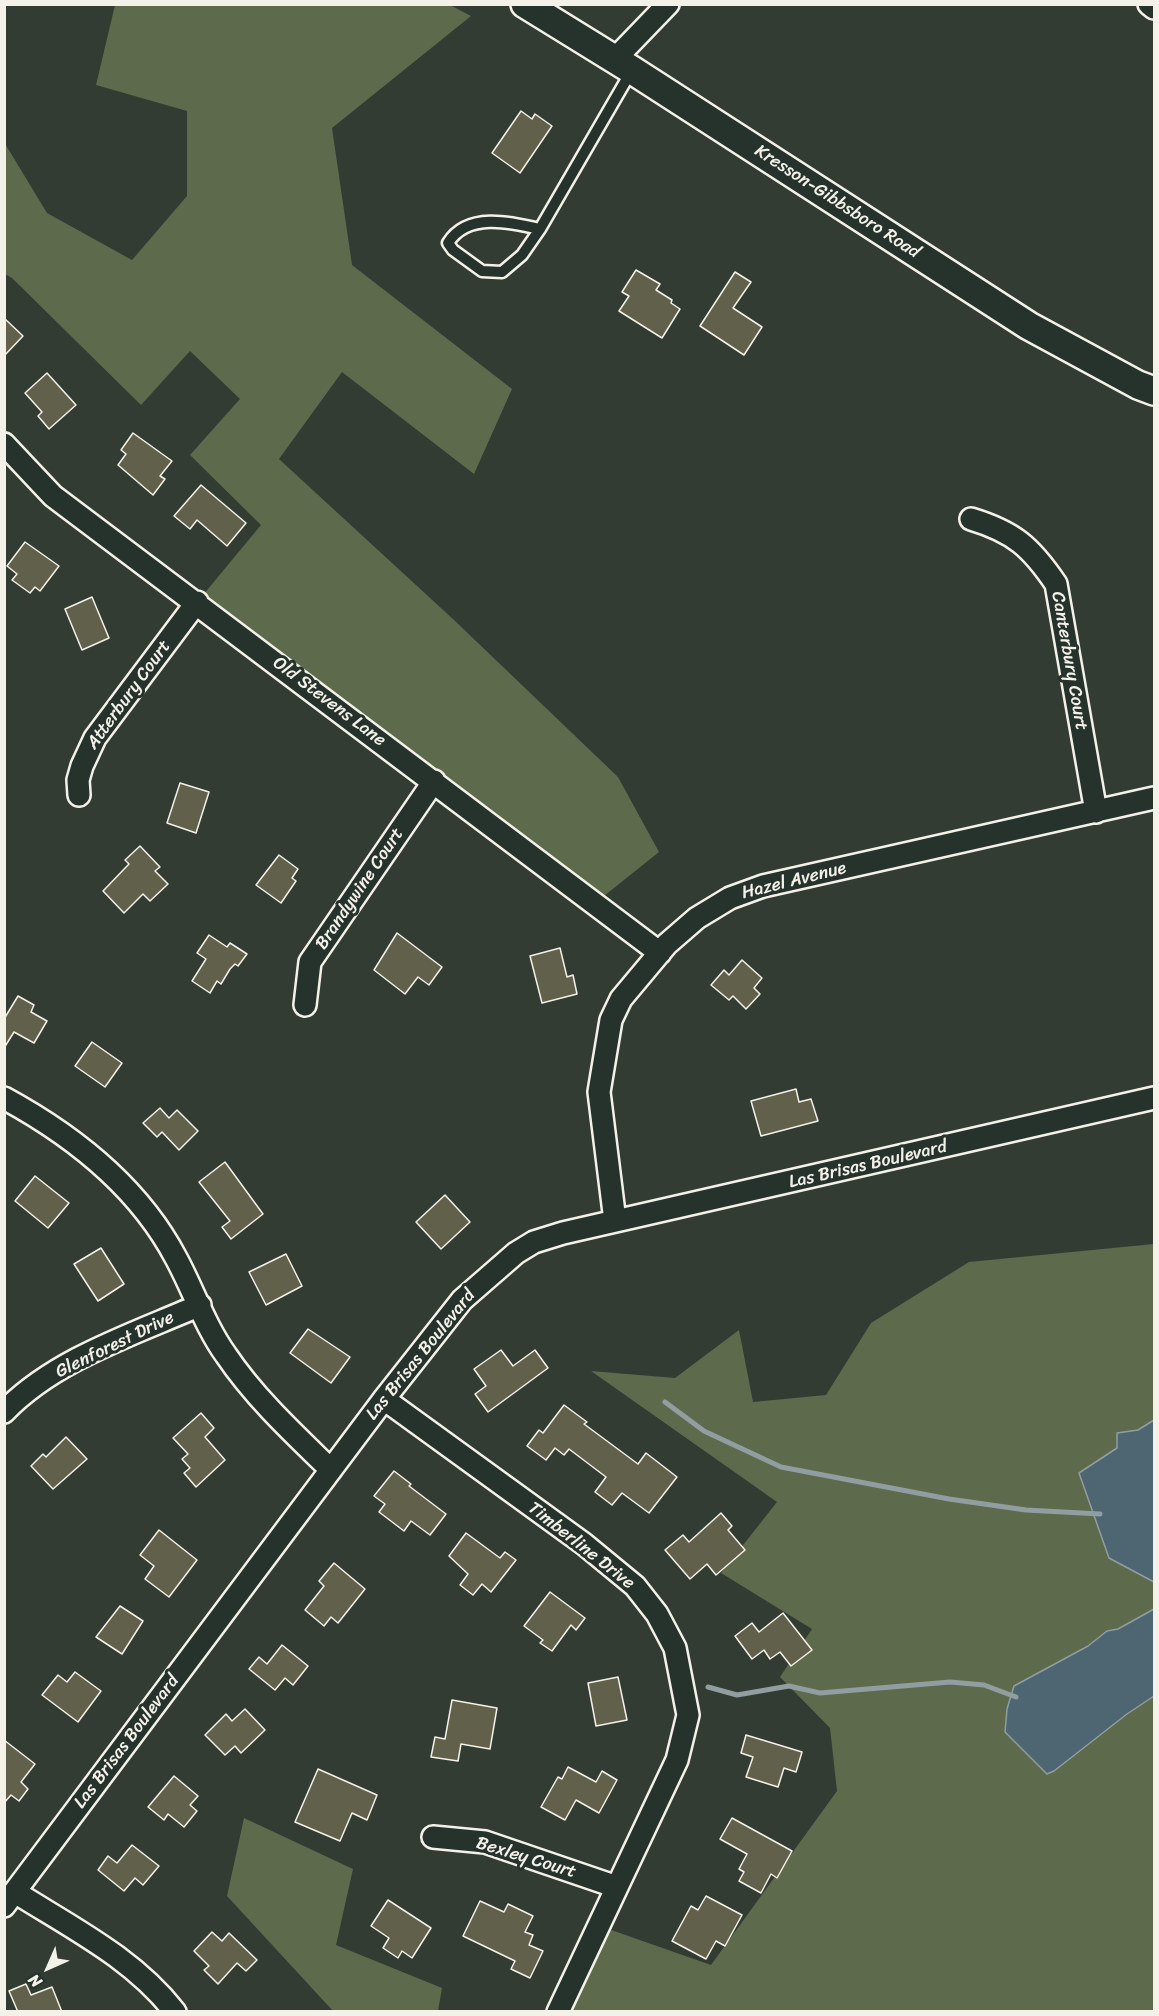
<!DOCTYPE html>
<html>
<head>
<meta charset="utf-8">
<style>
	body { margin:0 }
	#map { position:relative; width:1159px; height:2016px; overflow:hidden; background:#323c33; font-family:Sriracha,sans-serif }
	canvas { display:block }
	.frame { position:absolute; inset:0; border:6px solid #f4f1e8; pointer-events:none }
	.north { position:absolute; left:18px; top:1938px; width:60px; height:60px; -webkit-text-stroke:4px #26332d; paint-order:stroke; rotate:225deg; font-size:16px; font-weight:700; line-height:24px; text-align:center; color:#f4f1e8 }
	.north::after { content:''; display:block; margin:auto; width:21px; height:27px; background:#f4f1e8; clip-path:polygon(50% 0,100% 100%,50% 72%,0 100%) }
</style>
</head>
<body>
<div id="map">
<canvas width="1159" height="2016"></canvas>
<div class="frame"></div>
<div class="north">N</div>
</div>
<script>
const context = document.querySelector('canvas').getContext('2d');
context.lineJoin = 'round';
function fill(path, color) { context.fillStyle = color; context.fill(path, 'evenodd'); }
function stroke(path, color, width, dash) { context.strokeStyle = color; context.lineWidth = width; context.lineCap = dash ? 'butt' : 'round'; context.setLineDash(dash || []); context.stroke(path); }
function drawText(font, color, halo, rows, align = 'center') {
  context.font = font + ' Sriracha,sans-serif'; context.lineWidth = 6; context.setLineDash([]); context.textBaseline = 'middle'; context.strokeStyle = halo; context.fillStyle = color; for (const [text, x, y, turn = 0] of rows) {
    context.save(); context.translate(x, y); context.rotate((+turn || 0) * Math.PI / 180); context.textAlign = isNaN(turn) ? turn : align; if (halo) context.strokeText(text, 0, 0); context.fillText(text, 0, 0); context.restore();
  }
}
fill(new Path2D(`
	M448,4L471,16L332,128L352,265L512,389L474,474L342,372L279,459L454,620L618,777L659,852L599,900L198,601L261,525L190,455L240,399L190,351L141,405L12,278L5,274L4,142L47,213L132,260L187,196V111L96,85L115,5Z
	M1154,1244V1422L1109,1558L1154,1582V1609L1014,1686L1043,1769L1154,1696V2011L559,2012L597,1925L711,1965L837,1791L830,1728L780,1677L812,1629L721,1573L777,1502L591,1371L675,1378L739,1330L753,1402L826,1395L871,1323L969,1262Z
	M244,1818L353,1869L336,1945L442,1988L438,2011H333L227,1896Z`), '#5e6a4c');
const water = new Path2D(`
	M1154,1420V1582L1109,1558L1079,1473L1117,1448V1433L1138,1430Z
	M1154,1609V1696L1127,1714L1054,1771L1047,1774L1005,1732L1007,1709L1014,1686L1088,1646L1107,1631L1118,1629Z`);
fill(water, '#4d6671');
stroke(water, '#909ea1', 1.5);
stroke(new Path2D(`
	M665,1402L704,1431L781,1467L949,1499L1026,1510L1100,1514
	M708,1687L737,1695L789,1686L820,1693L950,1682L984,1685L1016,1697`), '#909ea1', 5);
const building = new Path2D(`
	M521,111L532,119L535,114L552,126L520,173L492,153Z
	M636,270L660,284L656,290L672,300L671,303L680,309L662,338L619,311L629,296L622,292Z
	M735,272L751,282L733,308L762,327L744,355L700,326Z
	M4,318L23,336L4,356Z
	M47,373L76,405L49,429L38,416L42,412L25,393Z
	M133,433L172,461L160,476L165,479L153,495L118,465L126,454L121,450Z
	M201,485L246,523L227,546L197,520L190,529L174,516Z
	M25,542L59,566L40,591L35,587L30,593L12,580L17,574L7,566Z
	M92,597L109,638L82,650L65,609Z
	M180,783L209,792L196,833L167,823Z
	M140,846L160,867L155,871L168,884L150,901L143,894L124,913L103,891L129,864L125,860Z
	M279,855L298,869L292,878L296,881L281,903L256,885Z
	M397,933L442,967L429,985L418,977L405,994L374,970Z
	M209,935L227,947L230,943L247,954L238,966L235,964L230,969L221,984L217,981L210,993L192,981L206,959L197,953Z
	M560,948L567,977L573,975L577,994L542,1003L530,956Z
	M742,960L762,978L754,988L760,994L746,1009L733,996L729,1000L711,985L724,970L729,975Z
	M18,996L34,1005L31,1012L47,1021L34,1043L14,1032L4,1048V1019Z
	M92,1042L122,1063L105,1087L75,1066Z
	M796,1089L799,1102L811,1099L818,1121L761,1136L751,1101Z
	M160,1108L169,1118L177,1110L198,1131L179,1150L162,1132L157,1137L143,1123Z
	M225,1162L263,1214L231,1239L222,1227L230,1221L199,1182Z
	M35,1176L69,1203L48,1228L15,1201Z
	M445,1195L470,1222L441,1249L416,1222Z
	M101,1248L124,1284L98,1301L74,1264Z
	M286,1254L302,1286L266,1305L249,1272Z
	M308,1329L350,1357L331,1383L290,1353Z
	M501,1350L513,1366L535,1350L548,1368L488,1412L475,1394L486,1386L474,1369Z
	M564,1405L587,1422L584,1424L638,1464L646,1453L677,1477L649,1513L622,1493L612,1505L595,1492L606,1477L569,1449L564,1455L555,1448L546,1460L527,1446L539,1430L543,1433Z
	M201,1413L214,1428L205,1437L225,1460L196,1487L184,1473L190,1468L182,1459L188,1454L173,1438Z
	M66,1437L87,1459L53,1489L31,1466L43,1454L46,1457Z
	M394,1471L411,1484L409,1486L446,1514L430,1535L411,1521L404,1531L379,1512L385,1504L374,1496Z
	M721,1513L732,1526L728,1530L745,1550L716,1575L707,1564L690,1579L665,1550L683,1535L689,1542Z
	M159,1530L197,1560L169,1597L145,1579L154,1566L140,1555Z
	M466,1533L500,1558L505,1552L516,1560L491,1592L482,1584L473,1595L460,1585L468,1574L449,1556Z
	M334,1563L365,1589L338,1623L331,1617L324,1626L305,1610L324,1586L319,1581Z
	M550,1592L585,1618L576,1630L571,1625L552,1651L540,1643L543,1640L524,1626Z
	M120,1606L143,1621L122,1654L96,1637Z
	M783,1613L812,1650L791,1666L780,1652L770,1659L764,1650L752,1659L735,1636L752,1623L759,1632Z
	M282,1645L308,1666L293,1685L285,1678L275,1690L249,1669L259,1657L267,1664Z
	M75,1672L101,1691L78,1722L42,1695L58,1675L67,1682Z
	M618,1677L627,1720L596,1726L588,1683Z
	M452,1700L497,1708L490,1749L461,1744L458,1761L431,1757L435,1737L445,1739Z
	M245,1709L265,1730L241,1753L235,1746L225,1755L205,1735L226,1714L232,1721Z
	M746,1735L802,1752L796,1772L784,1768L778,1787L746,1777L753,1757L741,1753Z
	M4,1740L35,1764L21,1782L28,1789L19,1801L11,1795L4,1803Z
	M568,1767L596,1782L602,1771L617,1780L599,1813L576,1800L565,1820L541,1807L558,1777L562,1779Z
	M318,1769L377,1795L367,1820L352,1813L340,1841L295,1822Z
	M174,1776L198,1796L190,1805L197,1811L184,1827L168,1814L164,1820L148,1807Z
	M732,1818L792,1851L777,1878L771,1874L761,1893L739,1881L744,1872L739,1869L747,1854L720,1839Z
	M132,1845L159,1866L143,1885L135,1878L124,1891L98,1870L108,1856L117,1863Z
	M706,1896L742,1915L725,1946L716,1941L706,1959L672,1941L691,1906L698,1910Z
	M388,1900L431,1928L412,1958L402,1951L398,1958L383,1948L389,1938L371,1926Z
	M480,1901L504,1912L508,1904L533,1916L525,1932L533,1935L529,1945L543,1951L530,1978L511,1969L515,1961L463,1936Z
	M212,1932L222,1941L229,1933L257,1960L246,1971L237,1963L218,1984L204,1970L209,1966L194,1951Z
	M26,1984L31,1995L52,1987L62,2012H18L9,1991Z`);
fill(building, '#60604b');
stroke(building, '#f4f1e8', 1.5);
const service = new Path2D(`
	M540,229C510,222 467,212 448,243L453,250L482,271L502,272L522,255L540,229L632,70`);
const minor = new Path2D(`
	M1149,4L1154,8
	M615,59L668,4
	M4,444L53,496L660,953
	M971,519C1014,532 1031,547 1056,584L1096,812
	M79,795L78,780L82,766L95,738L197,602
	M305,1005L310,962L434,781
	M4,1098C74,1136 138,1186 176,1258C193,1289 205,1326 226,1355C255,1398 294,1434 331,1470
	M615,1221L599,1092L611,1020L621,999L667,944L697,918L730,898L763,886L1154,798
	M384,1399L584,1544L635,1586L657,1614L675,1648L688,1715L677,1760L558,2012
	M4,1412C55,1359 134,1334 200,1305
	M433,1837L485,1842L617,1887
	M15,1892C72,1928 133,1958 175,2012
	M4,1906L384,1399L462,1300L516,1253L534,1242L563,1233L1154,1098`);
const tertiary = new Path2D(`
	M525,4L632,70L1029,326L1138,385L1154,391`);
stroke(service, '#f4f1e8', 15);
stroke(minor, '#f4f1e8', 26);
stroke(tertiary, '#f4f1e8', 32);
stroke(service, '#26332d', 10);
stroke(minor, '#26332d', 21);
stroke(tertiary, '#26332d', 27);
drawText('18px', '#f4f1e8', '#26332d', [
	["Kresson-Gibbsboro Road",837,202,33],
	["Canterbury Court",1069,661,80],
	["Atterbury Court",129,695,-54],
	["Old Stevens Lane",329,702,37],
	["Hazel Avenue",794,881,-14],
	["Brandywine Court",360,889,-56],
	["Las Brisas Boulevard",868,1165,-13],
	["Glenforest Drive",115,1345,-26],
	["Las Brisas Boulevard",421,1355,-51],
	["Timberline Drive",581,1546,38],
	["Las Brisas Boulevard",127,1742,-53],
	["Bexley Court",526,1858,17]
]);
</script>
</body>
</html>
